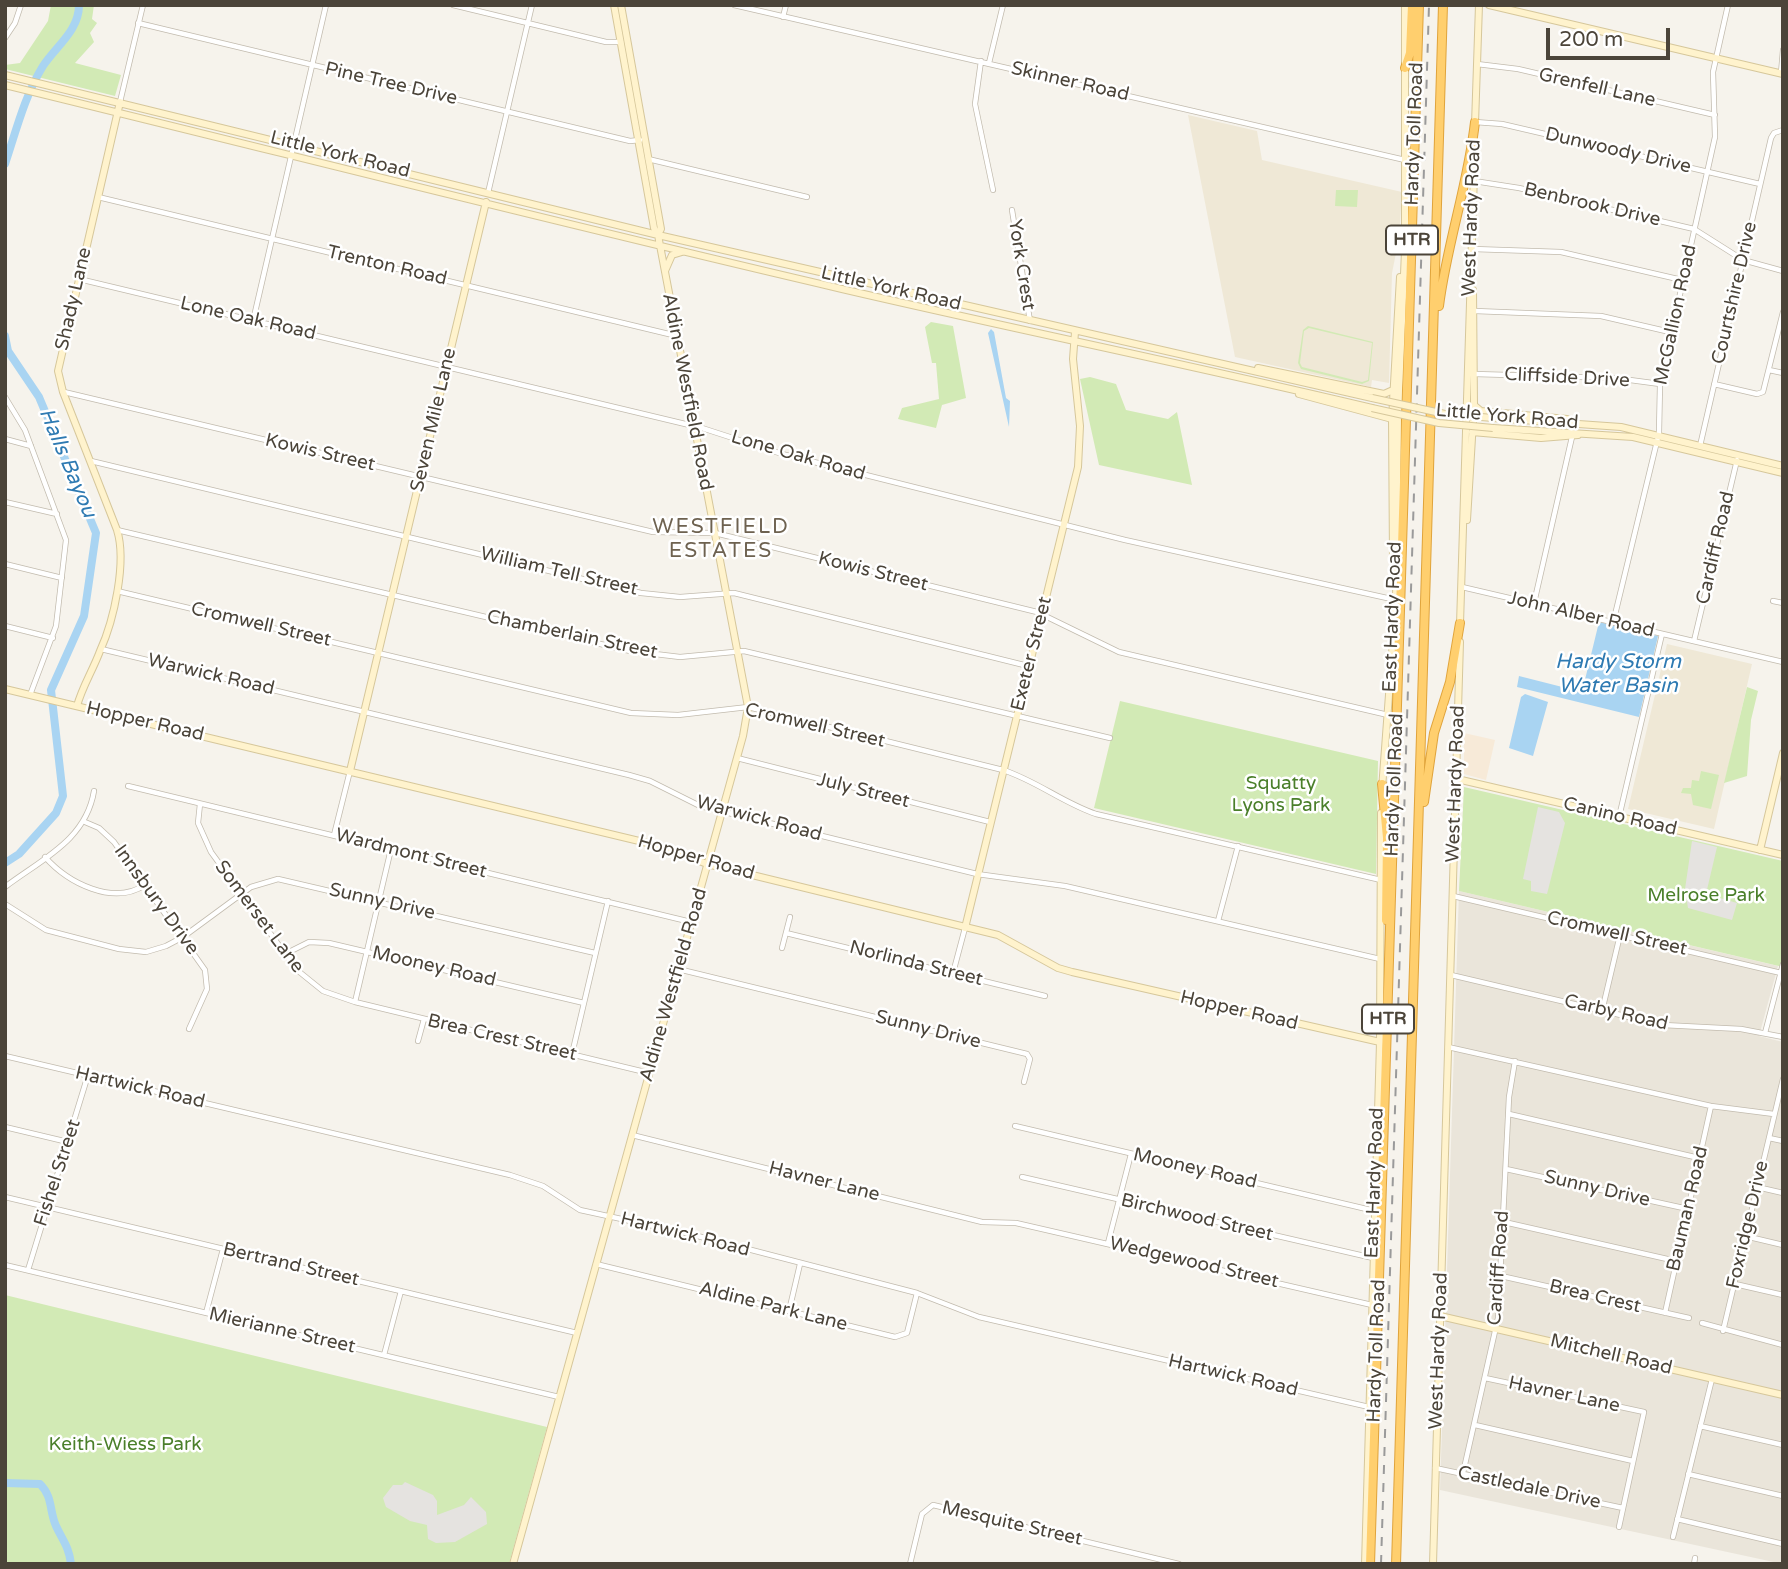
<!DOCTYPE html>
<html>
<head>
<meta charset="utf-8">
<style>
	body { margin:0 }
	#map { position:relative; width:1788px; height:1569px; overflow:hidden; background:#f6f3ec; font-family:"Varela Round",sans-serif }
	canvas { display:block }
	.frame { position:absolute; inset:0; border:7px solid #4b4439; pointer-events:none }
	.scale { position:absolute; left:1546px; top:28px; width:124px; height:32px; box-sizing:border-box; border:4px solid #4b4439; border-top:0; padding-left:9px; font-size:21px; line-height:24px; white-space:nowrap; color:#4b4439; -webkit-text-stroke:5px #fff; paint-order:stroke }
</style>
</head>
<body>
<div id="map">
<canvas width="1788" height="1569"></canvas>
<div class="frame"></div>
<div class="scale">200 m</div>
</div>
<script>
const context = document.querySelector('canvas').getContext('2d');
context.lineJoin = 'round';
function fill(path, color) { context.fillStyle = color; context.fill(path, 'evenodd'); }
function stroke(path, color, width, dash) { context.strokeStyle = color; context.lineWidth = width; context.lineCap = dash ? 'butt' : 'round'; context.setLineDash(dash || []); context.stroke(path); }
function drawText(font, color, halo, rows, align = 'center') {
  context.font = font + ' "Varela Round",sans-serif'; context.lineWidth = 5; context.setLineDash([]); context.textBaseline = 'middle'; context.strokeStyle = halo; context.fillStyle = color; for (const [text, x, y, turn = 0] of rows) {
    context.save(); context.translate(x, y); context.rotate((+turn || 0) * Math.PI / 180); context.textAlign = isNaN(turn) ? turn : align; if (halo) context.strokeText(text, 0, 0); context.fillText(text, 0, 0); context.restore();
  }
}
fill(new Path2D(`
	M1459,891L1778,966L1759,1036L1783,1042V1564L1440,1490Z`), '#eae5da');
fill(new Path2D(`
	M1464,733L1495,740L1486,780L1464,774Z`), '#f7ead8');
fill(new Path2D(`
	M1188,115L1257,131L1262,160L1402,192L1399,238L1392,273L1389,383L1372,380L1371,387L1235,357Z
	M1667,644L1752,664L1714,829L1628,809Z`), '#efe8d6');
fill(new Path2D(`
	M51,5H94L92,19L97,23L90,33L94,42L75,63L121,75L115,96L5,69V65L20,63L48,21Z
	M1336,190H1358L1357,207L1335,206Z
	M931,322L953,326L966,398L942,405L936,428L898,419L902,408L939,399L936,363H932L925,327Z
	M1308,326L1373,342L1369,381L1362,384L1301,369L1298,363L1303,330ZM1309,328L1372,343L1368,380L1362,382L1302,367L1300,363L1304,331Z
	M1090,377L1116,384L1126,410L1168,419L1177,412L1192,485L1099,465L1080,379Z
	M1747,687L1758,691L1751,720L1747,776L1724,783Z
	M1120,701L1378,761L1376,874L1094,808Z
	M1701,771L1719,775L1711,809L1693,805L1691,794L1681,793L1683,788H1691L1692,780L1699,781Z
	M1464,787L1783,861V967L1459,891Z
	M5,1295L547,1427L509,1564H5Z`), '#d2eab5');
fill(new Path2D(`
	M1538,807L1559,812L1565,823L1547,894L1531,891V881L1523,879Z
	M1692,841L1717,847L1706,894L1737,903L1732,920L1688,908L1685,889Z
	M405,1482L433,1495L437,1501V1515L464,1505L471,1497L486,1512L487,1524L455,1542L436,1543L428,1539L427,1525L410,1521L386,1507L383,1498L393,1485H402Z`), '#e5e3e0');
fill(new Path2D(`
	M991,329L994,332L1006,398L1010,401L1009,427L988,333Z
	M1599,622L1658,636L1639,717L1517,687L1519,676L1582,692Z
	M1525,694L1548,702L1533,756L1509,748L1521,697Z`), '#a9d4f2');
stroke(new Path2D(`
	M5,164C16,131 25,95 43,66C56,46 79,31 79,5
	M5,336L8,351L39,397L96,533L84,616L51,690L63,796L56,813L19,854L5,863
	M5,1483L40,1484C53,1497 49,1510 56,1526C63,1541 69,1547 71,1564`), '#a9d4f2', 8);
const street = new Path2D(`
	M453,5L606,42H621
	M734,5L1405,160
	M783,17L786,5
	M138,23L630,141L640,140
	M5,38L15,23L21,5
	M981,61L975,104L993,190
	M989,63L1003,5
	M1477,64L1518,69L1715,115
	M1781,73L1783,50
	M120,102L143,5
	M1475,122L1502,124L1760,184
	M648,159L807,197
	M1474,181L1519,188L1694,229L1743,260L1783,271
	M488,193L532,5
	M98,197L677,336
	M1012,210L1030,321
	M1473,249L1561,252L1682,280
	M79,279L702,428L782,454L1125,540L1396,600
	M1475,311L1601,316L1670,332
	M253,321L326,5
	M1769,370L1783,373
	M1474,374L1615,378L1660,384
	M1714,384L1757,394L1763,392L1783,312
	M64,392L653,532L715,533L1037,612L1119,652L1388,715
	M5,397L25,430L66,540L56,626L30,695
	M5,439L31,446
	M1700,446L1771,138L1774,133L1783,130
	M91,461L641,593L680,597L734,593L1028,666
	M5,502L57,514
	M117,530L630,651L680,657L744,651L1110,738
	M5,564L62,578
	M1462,587L1783,662
	M117,591L631,713L678,715L748,707L1003,770C1037,781 1063,803 1096,814L1381,880
	M1773,601L1783,603
	M1534,603L1572,437
	M1613,623L1659,433L1660,384L1715,137L1713,72L1728,5
	M5,626L53,638
	M1694,641L1737,460
	M101,649L629,775L650,781L700,806L977,874L1065,886L1380,959
	M737,758L990,822
	M128,786L691,922
	M200,804L198,823L211,852L297,970L323,991L355,1002L649,1073
	M1619,817L1662,634
	M85,822L99,828L114,842L205,970L207,989L189,1029
	M334,835L350,771
	M45,857C68,883 113,906 145,885
	M5,887C42,859 86,840 94,791
	M1453,896L1781,973
	M5,904L46,930L119,949L146,952L166,946L183,937L251,887L278,879L595,953
	M1218,921L1238,846
	M786,933L1045,996
	M782,948L790,917
	M285,954L309,942L329,943L584,1003
	M678,969L1027,1054L1030,1059L1024,1082
	M953,973L965,928
	M1451,975L1663,1025L1741,1029L1783,1037
	M355,1002L391,849
	M1602,1011L1620,935
	M1765,1033L1783,964
	M418,1041L424,1019
	M1448,1047L1711,1106L1774,1114
	M572,1054L608,901
	M5,1056L510,1175L543,1186L580,1210L686,1233L917,1293L979,1317L1369,1407
	M1509,1114L1699,1158
	M1015,1126L1375,1211
	M5,1127L68,1142
	M632,1135L982,1222L1016,1223L1372,1305
	M1769,1138L1783,1141
	M1506,1169L1688,1209
	M1022,1177L1373,1258
	M1757,1187L1783,1193
	M5,1197L577,1333
	M1504,1222L1676,1261
	M1745,1236L1783,1245
	M1108,1243L1131,1154
	M596,1264L895,1337L907,1333L917,1293
	M5,1265L559,1397
	M28,1270L88,1075
	M1501,1276L1689,1318
	M1735,1284L1783,1295
	M789,1311L800,1264
	M206,1313L223,1249
	M1665,1313L1711,1106
	M1702,1323L1783,1345
	M1723,1331L1783,1079
	M384,1355L401,1291
	M1485,1378L1644,1412L1619,1527
	M1475,1425L1633,1461
	M1700,1426L1783,1445
	M1435,1468L1623,1508
	M1463,1473L1498,1318L1509,1097L1515,1061
	M1688,1474L1783,1496
	M1677,1519L1783,1544
	M1673,1537L1712,1379
	M910,1564L922,1514L933,1505L1179,1564
	M1694,1564L1695,1558`);
const secondary = new Path2D(`
	M621,5L661,229L658,235
	M1489,5L1783,74
	M5,75L658,235L1372,398
	M5,85C284,153 562,224 842,289C1018,330 1196,366 1372,408
	M1475,124L1479,5
	M665,271L672,255L682,252
	M1258,368L1384,394L1393,390
	M1299,394L1392,419
	M1475,406L1481,411L1567,419
	M1493,418L1621,427L1783,466
	M1493,428L1633,437L1783,473
	M1472,432L1541,438L1578,435
	M1467,520L1474,405L1473,290
	M1393,560L1392,419L1400,277
	M1460,624L1475,142
	M5,689L660,846L707,864L998,935L1058,968L1072,972L1380,1042
	M77,706C82,687 93,670 100,651C114,620 127,562 117,530L63,392L58,371L120,102
	M350,771L486,202
	M1457,779L1783,855
	M1382,789L1396,600L1398,414L1405,251V5
	M1760,850L1783,753
	M965,928L1078,467L1080,426L1073,359L1075,332
	M1440,1316L1783,1395
	M513,1564L743,736L748,707L658,235L654,228L614,5
	M1365,1564L1380,1042L1381,813
	M1433,1564L1460,642`);
const highway = new Path2D(`
	M1405,68L1410,53L1412,5
	M1439,306C1447,243 1468,185 1475,122
	M1382,784L1387,838L1386,920
	M1424,802L1434,733L1450,682L1460,623
	M1370,1564L1419,5
	M1396,1564L1443,5`);
stroke(street, '#c2bbae', 6);
stroke(secondary, '#d6c79b', 8);
stroke(highway, '#e0a43c', 10);
stroke(street, '#fff', 4.5);
stroke(secondary, '#fff3cd', 6);
stroke(highway, '#ffcf6e', 8);
stroke(new Path2D(`
	M1381,1564L1429,5`), '#9a9a9a', 2, [9, 9]);
const secondaryBridge = new Path2D(`
	M1372,398L1445,414L1493,418
	M1372,408L1439,423L1493,428`);
stroke(secondaryBridge, '#d6c79b', 8, []);
stroke(secondaryBridge, '#fff3cd', 6);
for (const [x, y, w] of [
	[1412,240,52],
	[1388,1019,52]
]) { const box = new Path2D(); box.roundRect(x - w / 2, y - 14.5, w, 29, 5); context.fillStyle = '#fff'; context.fill(box); stroke(box, '#4b4439', 2); }
drawText('bold 18px', '#4b4439', null, [
	["HTR",1412,240],
	["HTR",1388,1019]
]);
drawText('19px', '#4b4439', '#fff', [
	["Skinner Road",1070,82,13],
	["Pine Tree Drive",391,84,13],
	["Grenfell Lane",1597,88,13],
	["Hardy Toll Road",1415,134,-88],
	["Dunwoody Drive",1618,151,13],
	["Little York Road",340,155,14],
	["Benbrook Drive",1592,205,13],
	["West Hardy Road",1472,218,-88],
	["York Crest",1021,265,81],
	["Trenton Road",387,266,13],
	["Little York Road",891,289,13],
	["Courtshire Drive",1735,293,-77],
	["Shady Lane",74,299,-77],
	["McGallion Road",1676,315,-78],
	["Lone Oak Road",248,319,13],
	["Cliffside Drive",1567,378,3],
	["Aldine Westfield Road",687,392,79],
	["Little York Road",1507,417,5],
	["Seven Mile Lane",434,420,-77],
	["Kowis Street",320,453,13],
	["Lone Oak Road",798,456,16],
	["Cardiff Road",1716,548,-77],
	["William Tell Street",559,572,13],
	["Kowis Street",873,572,14],
	["John Alber Road",1581,615,13],
	["East Hardy Road",1393,617,-88],
	["Cromwell Street",261,625,13],
	["Chamberlain Street",572,635,12],
	["Exeter Street",1032,654,-76],
	["Warwick Road",211,675,13],
	["Hopper Road",145,722,13],
	["Cromwell Street",815,726,13],
	["West Hardy Road",1456,784,-88],
	["Hardy Toll Road",1395,785,-88],
	["July Street",863,791,14],
	["Canino Road",1620,817,13],
	["Warwick Road",759,819,15],
	["Wardmont Street",411,854,14],
	["Hopper Road",696,858,16],
	["Innsbury Drive",156,900,54],
	["Sunny Drive",382,902,13],
	["Somerset Lane",259,917,53],
	["Cromwell Street",1617,934,13],
	["Norlinda Street",916,964,14],
	["Mooney Road",434,967,13],
	["Aldine Westfield Road",674,985,-74],
	["Hopper Road",1239,1011,13],
	["Carby Road",1616,1013,13],
	["Sunny Drive",928,1030,14],
	["Brea Crest Street",502,1038,13],
	["Hartwick Road",140,1088,13],
	["Mooney Road",1195,1169,13],
	["Fishel Street",58,1173,-72],
	["Havner Lane",824,1182,14],
	["East Hardy Road",1375,1183,-88],
	["Sunny Drive",1597,1189,13],
	["Bauman Road",1688,1209,-77],
	["Birchwood Street",1197,1218,13],
	["Foxridge Drive",1748,1225,-77],
	["Hartwick Road",685,1235,14],
	["Wedgewood Street",1194,1263,13],
	["Bertrand Street",291,1265,13],
	["Cardiff Road",1499,1268,-86],
	["Brea Crest",1595,1297,13],
	["Aldine Park Lane",773,1307,14],
	["Mierianne Street",282,1331,13],
	["Hardy Toll Road",1377,1351,-88],
	["West Hardy Road",1439,1351,-88],
	["Mitchell Road",1611,1355,13],
	["Hartwick Road",1233,1376,13],
	["Havner Lane",1564,1395,12],
	["Castledale Drive",1529,1488,12],
	["Mesquite Street",1012,1524,13]
]);
drawText('19px', '#4a7f2a', '#fff', [
	["Squatty",1281,784],
	["Lyons Park",1281,806],
	["Melrose Park",1706,896],
	["Keith-Wiess Park",125,1445]
]);
drawText('italic 21px', '#2e7ab2', '#fff', [
	["Halls Bayou",67,463,67],
	["Hardy Storm",1618,662],
	["Water Basin",1618,686]
]);
context.letterSpacing = '2px';
drawText('21px', '#6e6250', '#fff', [
	["WESTFIELD",721,527],
	["ESTATES",721,551]
]);
context.letterSpacing = '0px';
</script>
</body>
</html>
